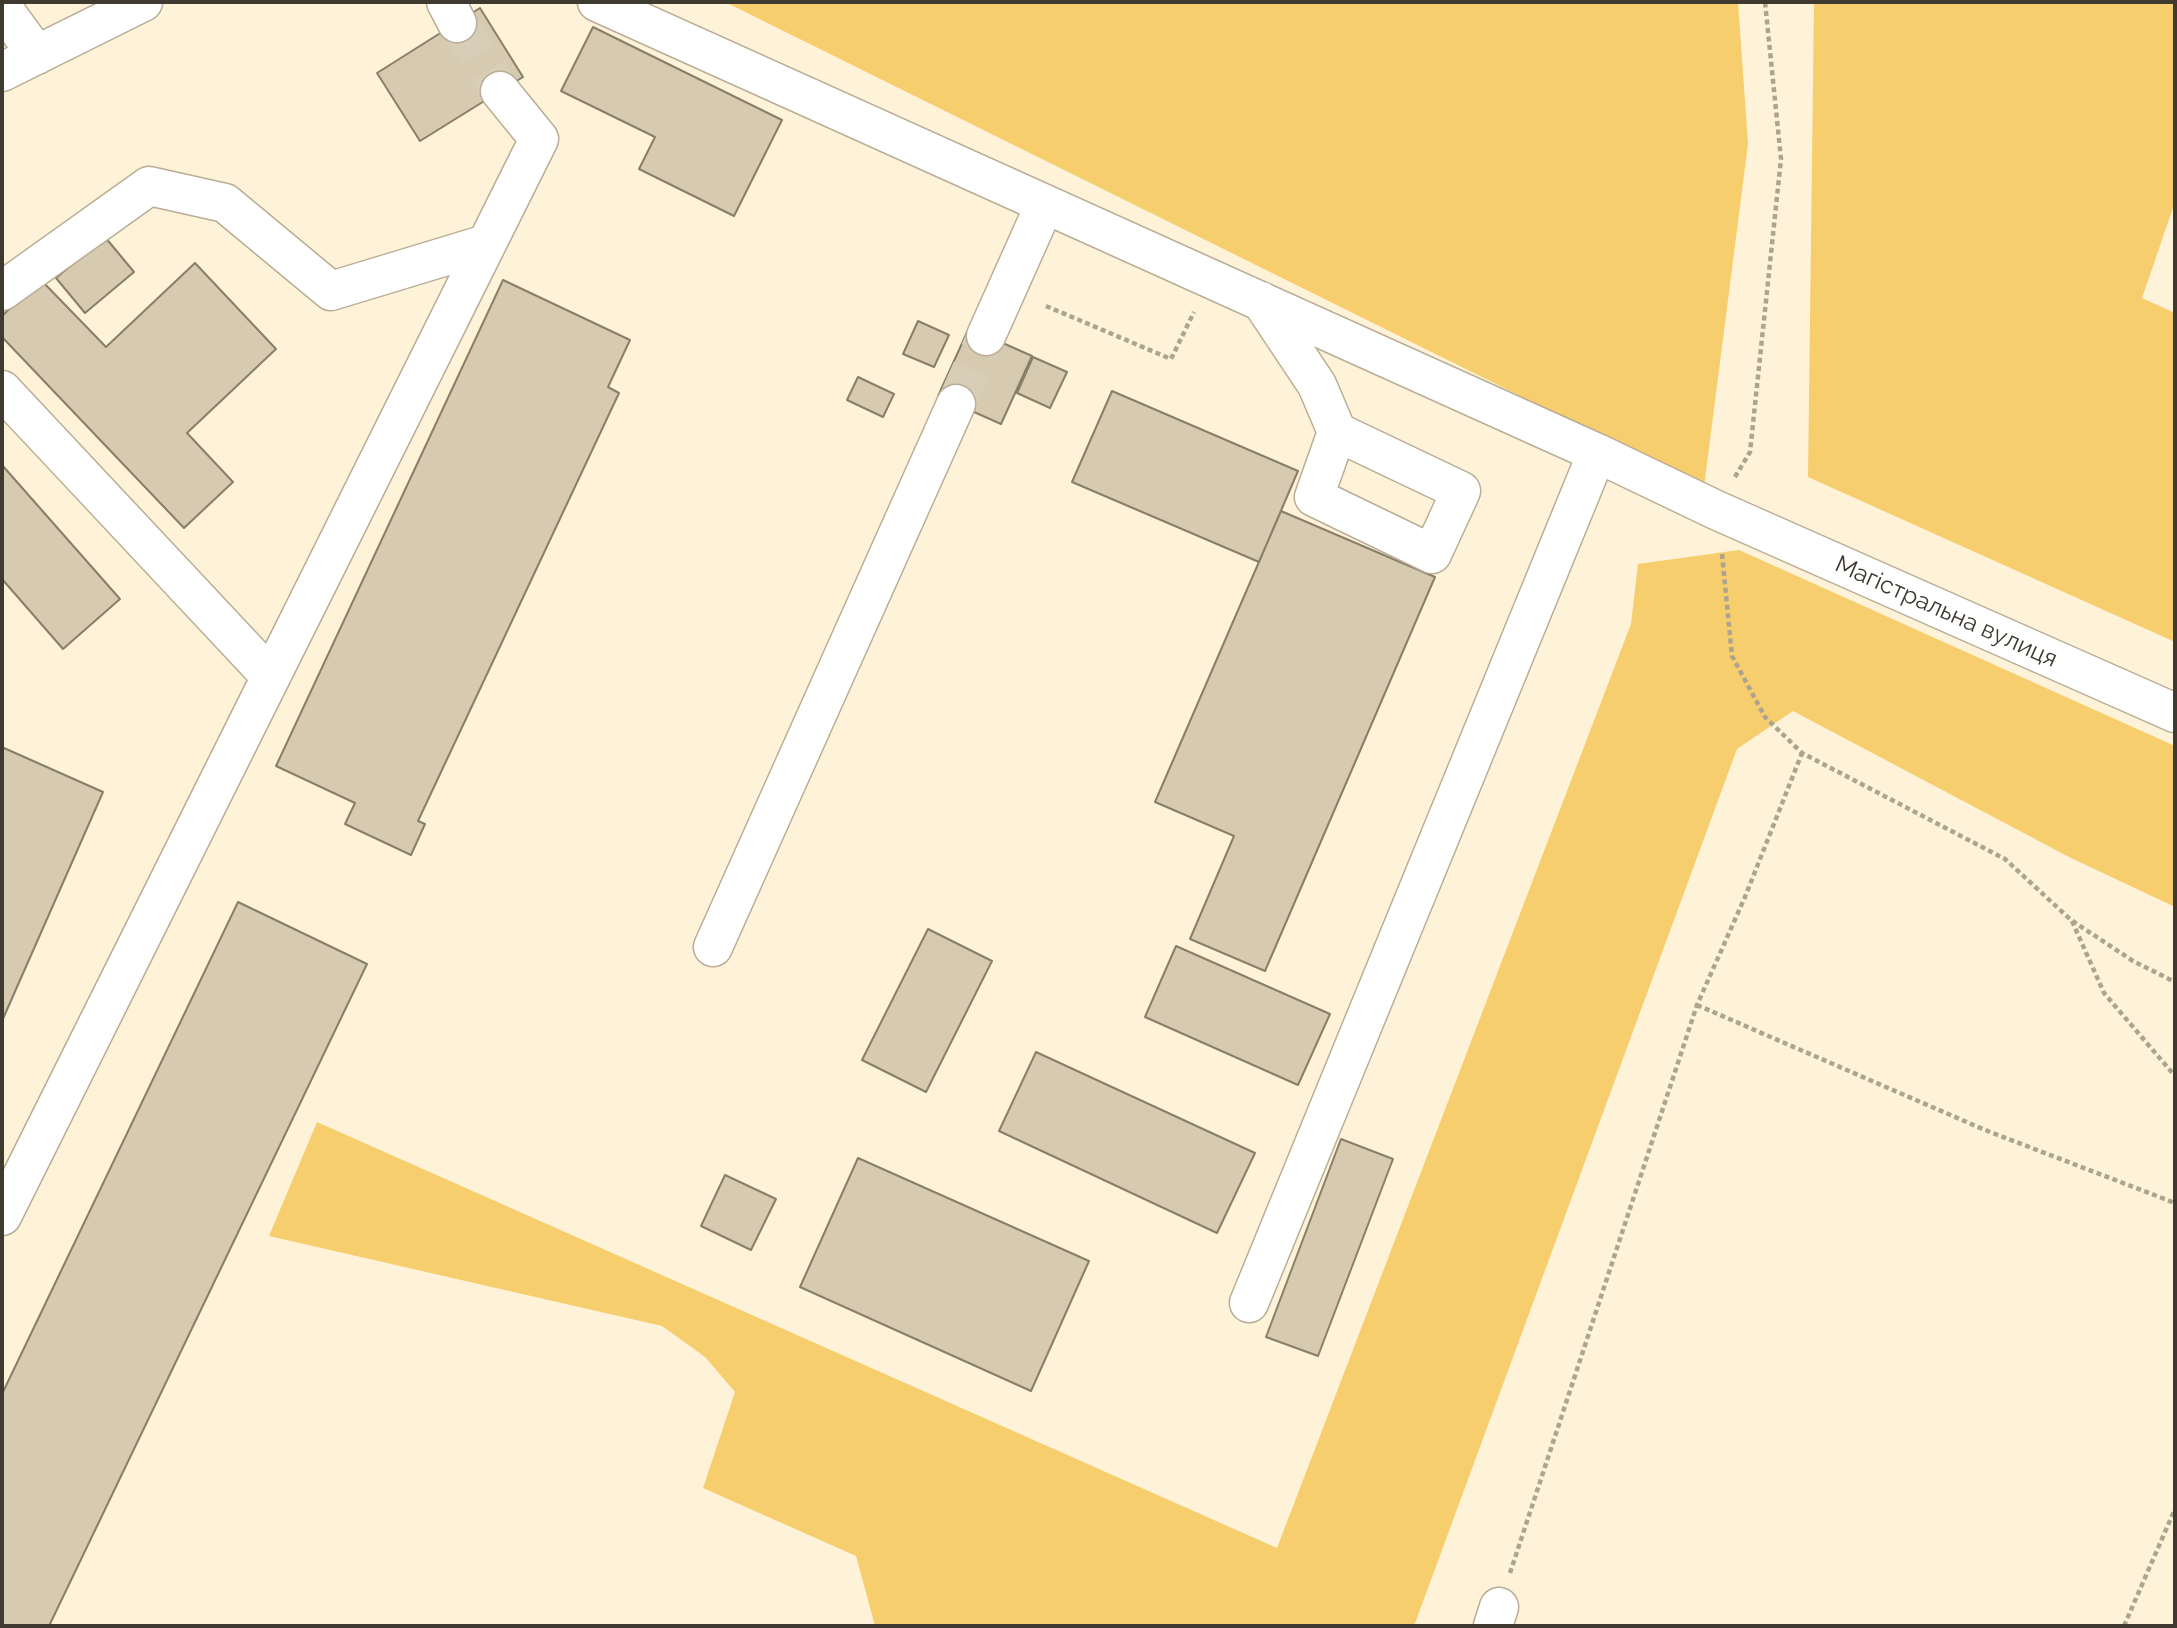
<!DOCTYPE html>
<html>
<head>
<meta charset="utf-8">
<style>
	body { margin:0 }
	#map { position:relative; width:2177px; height:1628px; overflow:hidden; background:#fef2d8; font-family:Raleway,sans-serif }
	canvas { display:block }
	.frame { position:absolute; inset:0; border:4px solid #3e3a2f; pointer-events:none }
</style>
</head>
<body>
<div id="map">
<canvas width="2177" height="1628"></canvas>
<div class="frame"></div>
</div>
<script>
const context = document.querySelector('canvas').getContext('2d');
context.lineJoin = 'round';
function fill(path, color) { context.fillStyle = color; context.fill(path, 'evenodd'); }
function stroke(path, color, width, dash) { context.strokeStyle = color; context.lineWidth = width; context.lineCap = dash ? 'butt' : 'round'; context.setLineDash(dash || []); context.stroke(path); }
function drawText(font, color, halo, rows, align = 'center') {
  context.font = font + ' Raleway,sans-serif'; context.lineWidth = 7; context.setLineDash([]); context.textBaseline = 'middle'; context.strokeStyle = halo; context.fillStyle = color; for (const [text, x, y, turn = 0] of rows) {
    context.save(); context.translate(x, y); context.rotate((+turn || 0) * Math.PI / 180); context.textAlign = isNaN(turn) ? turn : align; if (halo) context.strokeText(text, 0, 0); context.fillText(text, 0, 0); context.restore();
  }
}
fill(new Path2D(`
	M725,2H1738L1748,144L1704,487Z
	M1814,2H2175V202L2142,298L2175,313V642L1808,477Z
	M1739,550L2175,746V907L2069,857L1793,711L1737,749L1414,1626H875L856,1556L703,1488L735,1392L705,1357L662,1326L269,1236L317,1122L1277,1548L1631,624L1638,564Z`), '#f7ce6d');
const building = new Path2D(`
	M480,8L523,77L420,141L377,73Z
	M593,27L782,120L734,216L639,169L655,137L561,91Z
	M105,237L134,272L85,313L56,278Z
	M195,263L276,349L187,433L233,482L184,528L2,337V316L40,279L106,347Z
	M503,280L630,340L608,387L619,393L418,821L425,824L411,855L345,824L355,803L276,766Z
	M918,321L949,335L934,367L903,354Z
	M969,328L1032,356L1001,424L938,396Z
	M1033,357L1067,372L1050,408L1017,393Z
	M858,377L894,394L883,417L847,400Z
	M1112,391L1298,471L1259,562L1072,482Z
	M2,465L120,599L63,649L2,579Z
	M1281,511L1435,577L1265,971L1190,939L1234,836L1155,802Z
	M4,748L103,792L2,1021V753Z
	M238,902L367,964L49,1626H2V1394Z
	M928,929L992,961L926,1092L862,1060Z
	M1176,946L1330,1014L1298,1085L1145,1017Z
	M1036,1052L1255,1153L1217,1233L999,1131Z
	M1341,1139L1393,1159L1318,1356L1266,1337Z
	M858,1158L1089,1261L1031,1391L800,1287Z
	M725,1175L776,1199L751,1250L701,1226Z`);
fill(building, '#d6cab0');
stroke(building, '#897e66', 2);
stroke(new Path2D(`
	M457,23L500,91
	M956,404L986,336`), '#d8cdb6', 38, [38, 19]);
const minor = new Path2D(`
	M446,2L457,23
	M597,2L1597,453L1716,510L2175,713
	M2,7L37,55
	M2,72L143,2
	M2,291L149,186L225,203L331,291L486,244
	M1261,301L1317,385L1337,432L1461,491L1432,554L1314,497L1337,432
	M986,336L1045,204
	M2,390L271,677
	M713,947L956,404
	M2,1216L539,139L500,91
	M1249,1303L1597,453
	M1493,1626L1499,1607`);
stroke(minor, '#b9ae95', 41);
stroke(new Path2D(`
	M1046,306L1171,359L1194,312
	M1735,477L1750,452L1781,159L1765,2
	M1722,554L1732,656L1765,717L1802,753L2005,859L2071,920L2133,961L2175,982
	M2072,921L2104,993L2175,1076
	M1697,1005L1985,1130L2175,1203
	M1510,1573L1697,1005L1745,897L1802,753
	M2124,1626L2175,1509`), '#ada490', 4.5, [5, 3.5]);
stroke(minor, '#fff', 38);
drawText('24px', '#3e3a2f', '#fff', [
	["Магістральна вулиця",1946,612,24]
]);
</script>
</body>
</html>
